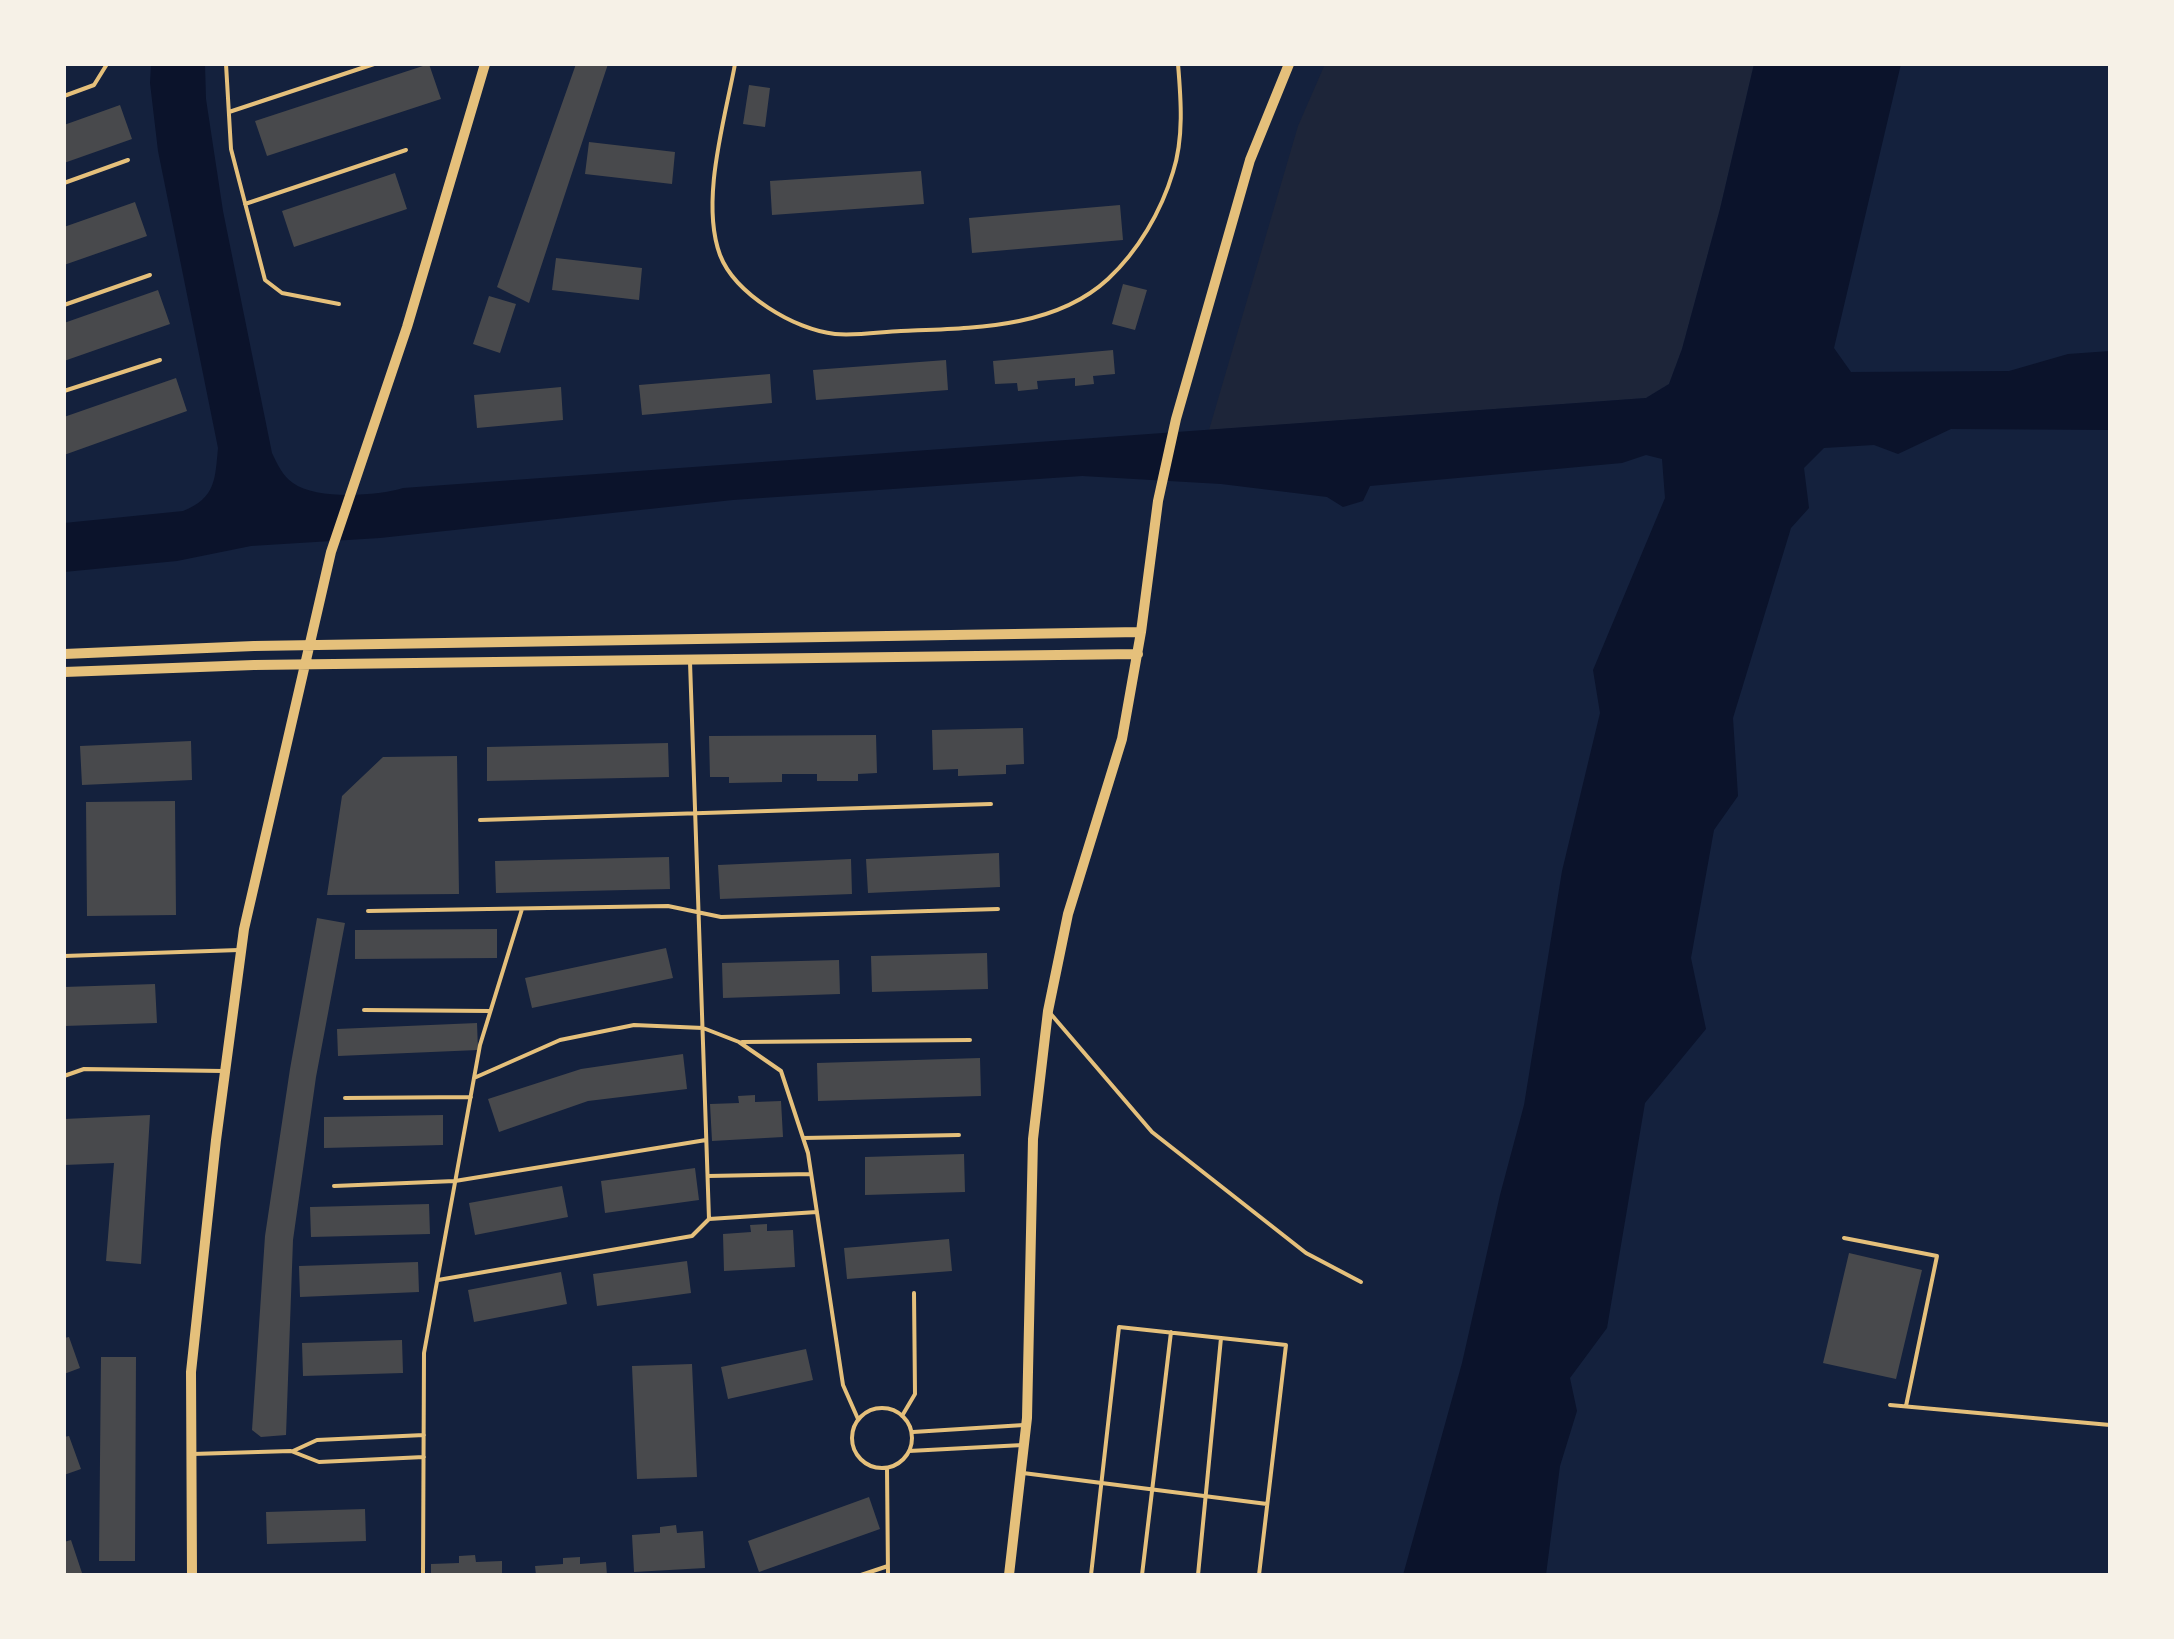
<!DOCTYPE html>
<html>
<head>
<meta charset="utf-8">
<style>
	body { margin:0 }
	#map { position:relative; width:2174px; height:1639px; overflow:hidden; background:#14213d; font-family:"Fira Sans",sans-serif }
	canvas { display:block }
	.frame { position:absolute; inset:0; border:66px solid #f6f1e7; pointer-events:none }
</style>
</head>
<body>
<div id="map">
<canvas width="2174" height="1639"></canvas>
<div class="frame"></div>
</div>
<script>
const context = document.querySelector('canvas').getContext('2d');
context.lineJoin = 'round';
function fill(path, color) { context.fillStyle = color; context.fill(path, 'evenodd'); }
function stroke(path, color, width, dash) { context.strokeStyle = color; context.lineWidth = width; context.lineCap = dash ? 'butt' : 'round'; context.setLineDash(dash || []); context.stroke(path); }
fill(new Path2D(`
	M1325,64H1754L1720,209L1682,349L1669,384L1646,398L1209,430L1298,126Z`), '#1d2539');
fill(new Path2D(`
	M151,64H205L206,99L223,211L272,453C278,465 282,475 293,483C316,500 377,496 403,488L1646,398L1669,384L1682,349L1720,209L1754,64H1901L1834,348L1851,372L2009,371L2068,354L2110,351V430L1951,429L1898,454L1874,445L1824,448L1804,468L1809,508L1791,528L1733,718L1738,796L1714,830L1691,958L1706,1029L1645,1103L1607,1328L1570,1378L1577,1411L1560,1466L1546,1575H1403L1462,1363L1500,1195L1524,1105L1562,871L1600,713L1593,670L1665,498L1662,459L1646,455L1622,463L1370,486L1363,501L1343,507L1327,497L1221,484L1082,476L733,500L380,538L251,546L177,561L64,572V523L183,511C216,498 215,479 218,448L158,151L150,83Z`), '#0b132b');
fill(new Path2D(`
	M429,64L441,99L267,156L255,121Z
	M576,64H608L529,303L497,287Z
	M749,85L770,88L765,127L743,124Z
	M120,105L132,139L64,163V125Z
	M589,142L675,152L672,184L585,174Z
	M921,171L924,204L772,215L770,181Z
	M395,173L407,209L294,247L282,211Z
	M135,202L147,236L64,265V227Z
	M1120,205L1123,240L972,253L969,218Z
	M556,258L642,268L639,300L552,290Z
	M1123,284L1147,290L1135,330L1112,324Z
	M158,290L170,324L64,361V323Z
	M489,296L516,304L500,353L473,344Z
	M1113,350L1115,374L1093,376L1094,384L1075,386V378L1037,381L1038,389L1018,391L1017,383L995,384L993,361Z
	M946,360L948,390L816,400L813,370Z
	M770,374L772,403L642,415L639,385Z
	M176,378L187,411L64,455V417Z
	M561,387L563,420L477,428L474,395Z
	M1023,728L1024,764L1006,765V774L958,776V769L933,770L932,730Z
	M876,735L877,773L858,774V781H817V774H782V782L729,783V777H710L709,736Z
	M191,741L192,780L82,785L80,746Z
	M668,743L669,777L487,781V747Z
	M457,756L459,894L327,895L342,796L383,757Z
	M175,801L176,915L87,916L86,802Z
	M999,853L1000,887L868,893L866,859Z
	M669,857L670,889L496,893L495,861Z
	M851,859L852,894L720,899L718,865Z
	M317,918L345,923L316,1077L293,1240L286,1435L261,1437L252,1430L265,1236L290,1069Z
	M497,929V958L355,959V930Z
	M666,948L673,978L532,1008L525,978Z
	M987,953L988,989L872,992L871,956Z
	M839,960L840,994L723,998L722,963Z
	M155,984L157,1023L64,1026V987Z
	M477,1023L478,1050L338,1056L337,1029Z
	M683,1054L687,1089L588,1101L499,1132L488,1099L581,1069Z
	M980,1058L981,1096L818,1101L817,1063Z
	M755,1095V1102L781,1101L783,1137L712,1141L710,1104L739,1103L738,1096Z
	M150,1115L141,1264L106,1261L114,1163L64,1165V1119Z
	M443,1115V1145L324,1148V1117Z
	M964,1154L965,1192L865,1195V1157Z
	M695,1168L699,1200L605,1213L601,1181Z
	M562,1186L568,1217L475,1235L469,1203Z
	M429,1204L430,1234L311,1237L310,1207Z
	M767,1224V1231L793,1230L795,1267L724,1271L723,1234L751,1232L750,1225Z
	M949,1239L952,1271L847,1279L844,1248Z
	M1849,1253L1922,1270L1896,1379L1823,1363Z
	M687,1261L691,1293L597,1306L593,1274Z
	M418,1262L419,1292L300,1297L299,1266Z
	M561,1272L567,1304L474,1322L468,1290Z
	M69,1337L80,1368L64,1374V1338Z
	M402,1340L403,1373L303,1376L302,1343Z
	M806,1349L813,1380L728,1399L721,1367Z
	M101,1357H136L135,1561H99Z
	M692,1364L697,1477L637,1479L632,1366Z
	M69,1436L81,1469L64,1475V1437Z
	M869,1497L880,1529L759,1572L748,1541Z
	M365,1509L366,1541L267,1544L266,1512Z
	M676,1525L677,1533L703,1531L705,1568L634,1572L632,1535L660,1533V1527Z
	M71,1540L82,1573L64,1575V1542Z
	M475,1555L476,1562L502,1561V1575H431V1564L459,1563V1556Z
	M580,1557V1564L606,1562L607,1575H536L535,1566L563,1564V1558Z`), '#48494c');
stroke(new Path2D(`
	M226,64L231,149L265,280L282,293L339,304
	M735,64C725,119 700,201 720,255C735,294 795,330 835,334C856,336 880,332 901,331C971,328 1054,329 1108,279C1138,251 1161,212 1173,172C1184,138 1181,99 1178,64
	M64,96L94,85L107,64
	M229,112L374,64
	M64,183L128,160
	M245,204L406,150
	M64,305L150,275
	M64,391L160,360
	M480,820L991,804
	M368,911L668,906L721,917L998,909
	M64,956L239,950
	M364,1010L490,1011
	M1050,1013L1152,1132L1306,1253L1361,1282
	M742,1042L970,1040
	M64,1076L84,1069L223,1071
	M474,1078L560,1040L634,1025L703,1028L739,1042L781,1071L808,1153L843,1385L858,1419
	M345,1098L471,1097
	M803,1138L959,1135
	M708,1176L811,1174
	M334,1186L455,1181L706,1140
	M709,1219L817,1212
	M1844,1238L1937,1256L1906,1406
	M438,1280L692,1236L709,1219L690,662
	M1890,1405L2110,1425
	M852 1438a30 30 0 1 1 60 0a30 30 0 1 1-60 0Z
	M902,1416L915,1394L914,1293
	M913,1432L1024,1425
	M293,1451L317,1440L424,1435
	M909,1451L1023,1445
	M192,1454L291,1451L319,1462L424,1457
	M887,1468L888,1575
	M1023,1473L1267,1504
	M423,1575L424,1353L480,1045L522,909
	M861,1575L888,1566
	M1091,1575L1119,1327L1286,1345L1259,1575
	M1142,1575L1171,1332
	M1198,1575L1221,1338`), '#e5c07b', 4);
stroke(new Path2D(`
	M64,654L254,646L1141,632
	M64,672L254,665L1138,654
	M192,1575L191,1372L216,1140L244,929L331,552L407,327L485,64
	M1009,1575L1027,1418L1033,1139L1048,1011L1068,914L1122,739L1141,632L1158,501L1176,419L1250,160L1289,64`), '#e5c07b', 10);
</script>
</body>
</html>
